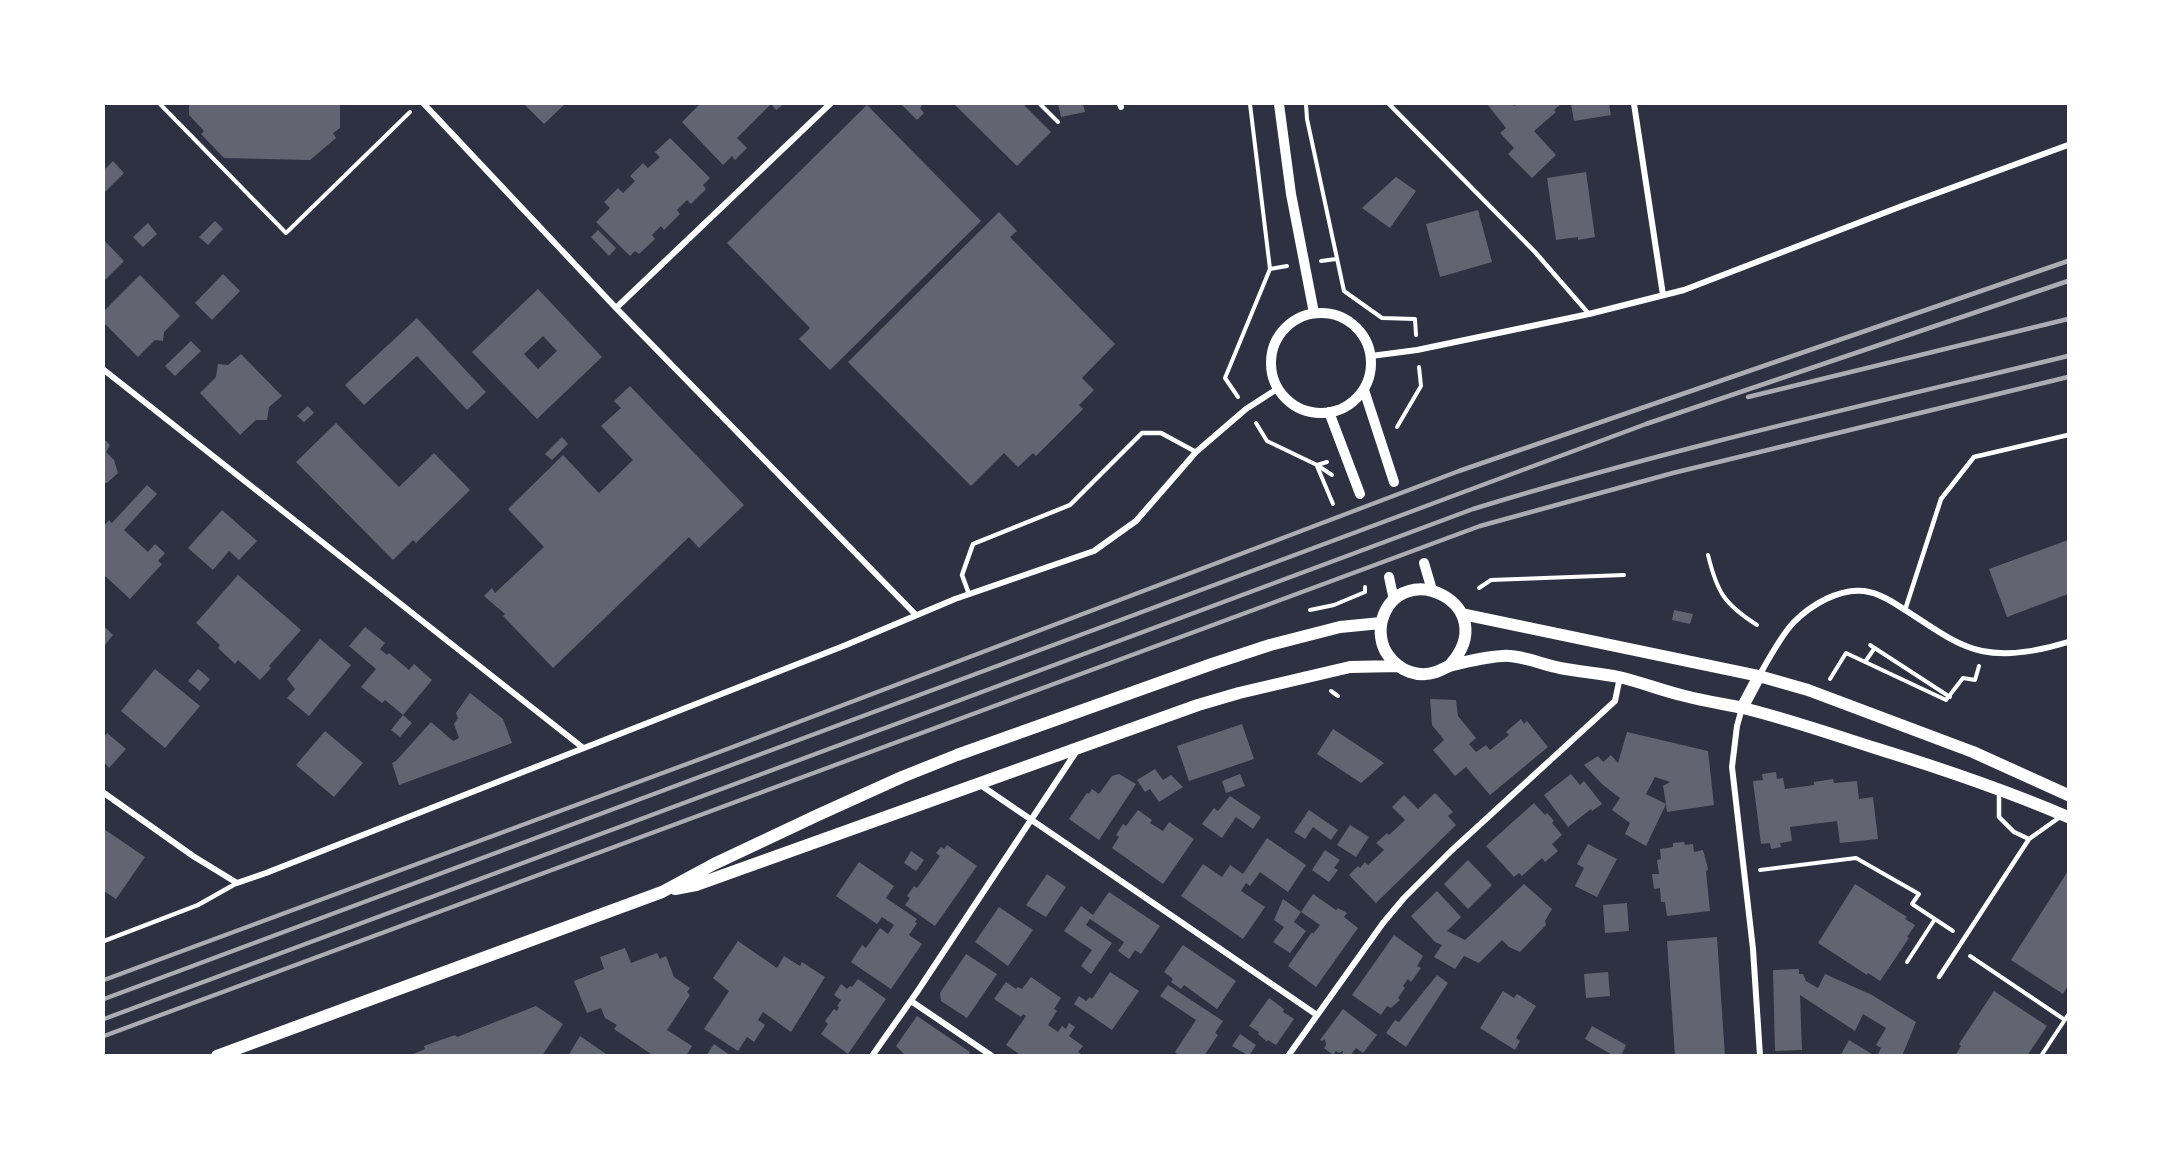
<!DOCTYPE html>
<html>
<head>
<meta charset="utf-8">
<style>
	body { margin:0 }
	#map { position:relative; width:2172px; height:1159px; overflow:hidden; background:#2d3142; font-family:Poppins,sans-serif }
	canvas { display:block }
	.frame { position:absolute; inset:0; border:105px solid #fff; pointer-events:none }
</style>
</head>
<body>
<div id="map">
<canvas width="2172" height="1159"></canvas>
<div class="frame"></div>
</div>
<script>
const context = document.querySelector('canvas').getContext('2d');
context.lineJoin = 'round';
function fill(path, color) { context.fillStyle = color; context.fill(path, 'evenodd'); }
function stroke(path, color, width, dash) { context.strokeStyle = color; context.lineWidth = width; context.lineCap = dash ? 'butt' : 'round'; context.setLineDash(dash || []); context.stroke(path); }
fill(new Path2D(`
	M189,104H340V128L333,133L336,138L310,160L224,158L201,134L204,131L189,115Z
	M524,104H565L544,124Z
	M700,104H784L776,110L771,104L737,138L747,148L735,160L732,156L723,165L682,122Z
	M901,104H919L922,106L920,108L924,113L917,120Z
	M954,104H1023L1051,132L1017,166Z
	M1058,104H1083L1085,112L1061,117Z
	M1487,104H1513L1514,106L1517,104H1561L1554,110L1556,112L1534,131L1556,155L1532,178L1508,154L1514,148L1500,133L1506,128Z
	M1571,104H1609L1611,115L1574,121Z
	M867,105L981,221L830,370L799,339L810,328L727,243Z
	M670,138L710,178L703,185L706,189L691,204L687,200L677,210L680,214L664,230L661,226L652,235L655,239L639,254L635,251L630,256L596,222L610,208L604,202L618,188L623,193L635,181L630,176L643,163L648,168L660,157L655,152Z
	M113,161L124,173L104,193V170Z
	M1586,172L1595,237L1578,240V237L1556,240L1547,178Z
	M1396,177L1416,191L1390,228L1362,208Z
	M1478,210L1492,262L1440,277L1426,224Z
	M999,212L1017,231L1010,237L1115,344L1082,378L1094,390L1079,405L1083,409L1036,456L1033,453L1018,467L1004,453L971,486L848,362Z
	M215,221L223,229L208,245L199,237Z
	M148,223L157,234L143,247L133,237Z
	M598,230L616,248L609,256L591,237Z
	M104,240L124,261L104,281Z
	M223,274L240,291L212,320L195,303Z
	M140,275L180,316L164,332L163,341L155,340L138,357L104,323V311Z
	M538,289L602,357L537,419L472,352ZM543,336L557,351L538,369L524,354Z
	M417,318L486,392L467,410L417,356L364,405L345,385Z
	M191,341L201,351L175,376L165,366Z
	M241,354L282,396L269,407L267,420H256L240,435L200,393L216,377L218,364L228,365Z
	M630,386L744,505L699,548L689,537L553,668L503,616L505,614L484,596L492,588L495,593L544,547L508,509L563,455L599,493L633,460L601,426L621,408L614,401Z
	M308,406L314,413L304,422L297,416Z
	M336,423L399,487L434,453L470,490L416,543L413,540L393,560L296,462Z
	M562,437L568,444L552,460L545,454Z
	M104,439L110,445L106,452L114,460L118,473L107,483H104Z
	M147,485L157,494L124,530L148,552L155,544L165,553L158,561L162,564L130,599L104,575V526L109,520L112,523Z
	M222,510L257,541L239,560L229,551L213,570L188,548Z
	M2068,540V594L2007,617L1989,569Z
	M238,575L301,630L269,666L271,668L260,680L238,660L235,664L218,648L220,645L196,623Z
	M1674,610L1693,614L1690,624L1672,620Z
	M104,626L113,635L104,646Z
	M365,627L385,643L380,649L387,655L389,653L409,670L414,664L432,680L403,715L385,700L382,703L361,687L376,669L349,646Z
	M320,639L351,665L309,716L287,698L295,689L287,679Z
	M155,669L200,706L165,748L121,711Z
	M198,669L210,679L200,691L188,681Z
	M470,693L503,719L512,743L399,785L392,763L396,761L431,722L453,741L459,738L454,724L458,718L456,713Z
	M1430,699L1456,700L1458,716L1476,738L1469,744L1476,752L1486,745L1490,750L1509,735L1506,732L1521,719L1524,724L1527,721L1548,747L1490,795L1466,767L1455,776L1433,750L1444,740L1432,725Z
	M403,715L412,723L400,737L391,730Z
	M1242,724L1254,759L1189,781L1177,746Z
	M1333,729L1368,752L1384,763L1361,783L1317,754Z
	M325,731L363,763L334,797L296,765Z
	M1627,732L1708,751L1714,805L1667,812L1666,804L1646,846L1625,834L1630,823L1612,810L1620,798L1603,785L1584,765L1598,756L1603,762L1611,755L1618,763ZM1655,777L1670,782L1663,786L1666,804L1646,794Z
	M107,733L126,749L109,768L104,762V737Z
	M1155,769L1163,780L1171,775L1183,787L1159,802L1150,789L1145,792L1137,780Z
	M1776,772L1777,779L1783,778L1785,789L1814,785V782L1833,779L1834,783L1857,781L1859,799L1873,797L1878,839L1840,843L1837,821L1790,827L1792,841L1780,843L1781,847L1771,849L1770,843L1761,844L1753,781L1763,780L1762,774Z
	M1119,774L1136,784L1099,840L1069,819L1087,793L1089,794L1092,789L1099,794L1112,776Z
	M1240,774L1245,786L1226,793L1222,781Z
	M1571,774L1580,785L1584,781L1602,804L1592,811L1591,809L1568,827L1544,795Z
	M1435,793L1453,812L1448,816L1456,825L1376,903L1349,875L1358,866L1360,868L1365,862L1368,865L1384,850L1376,843L1387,833L1389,835L1405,820L1392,807L1404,795L1418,809Z
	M1230,796L1261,817L1253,829L1236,817L1222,838L1202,824L1214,808L1218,811Z
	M1534,803L1545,815L1547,813L1554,821L1552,823L1562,835L1552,844L1558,851L1545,862L1542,858L1522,876L1519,873L1514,877L1486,846Z
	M1138,810L1152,820L1150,823L1163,831L1169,822L1194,839L1163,884L1112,848L1119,837L1116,835L1123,824L1126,826Z
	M1309,810L1338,830L1331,840L1313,827L1305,839L1294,832Z
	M1350,825L1369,837L1356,857L1337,845Z
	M104,829L145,857L116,899L104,891Z
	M1267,838L1306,865L1288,892L1260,872L1250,886L1246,883L1241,891L1265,907L1243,939L1181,896L1203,864L1222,877L1230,865L1243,874Z
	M1684,842L1685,845L1693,844L1694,852L1703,850L1708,869L1706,872L1710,911L1667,916L1665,902H1661L1660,888L1654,889L1652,874H1659L1657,860L1661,859L1660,849L1673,847V843Z
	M1588,844L1617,859L1597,897L1575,886L1584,868L1577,864Z
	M947,845L977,866L935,926L905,905L910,898L907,896L914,886L917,888L940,856L936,853L941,847L944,849Z
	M1325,850L1340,860L1334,868L1338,870L1329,882L1312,870Z
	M911,851L924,860L916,871L904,863Z
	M1468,860L1492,885L1468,909L1444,884Z
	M859,862L894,886L886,898L917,919L915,922L917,923L909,935L922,944L891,989L851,962L862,945L866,948L880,928L888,934L894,925L882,917L877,924L836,896Z
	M2068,871V986L2063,994L2011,960Z
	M1047,874L1066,887L1046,917L1026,905Z
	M1524,884L1552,909L1545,921L1546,925L1520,952L1509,947L1502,940L1479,963L1464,956L1455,969L1434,957L1442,945L1435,942L1411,916L1437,891L1461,917L1447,931L1465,940Z
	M1855,884L1907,917L1905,919L1915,925L1907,937L1909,938L1880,981L1868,973L1867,975L1818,943Z
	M1109,892L1160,926L1141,954L1135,950L1129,959L1118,951L1124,942L1090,919L1086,925L1112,943L1091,974L1081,966L1092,950L1064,931L1081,906L1093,915Z
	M1313,894L1336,910L1338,908L1347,913L1344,917L1358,928L1316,987L1288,966L1312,932L1313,934L1320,925L1301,912Z
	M1283,899L1301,912L1294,922L1306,931L1290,953L1273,942L1284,927L1274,920Z
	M1627,903L1629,931L1605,933L1603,905Z
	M999,907L1033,930L1008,966L975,942Z
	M1394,935L1423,956L1417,966L1421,968L1411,982L1408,979L1403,986L1405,988L1398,998L1400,1000L1391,1008L1387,1006L1381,1015L1352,995Z
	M1717,937L1725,1056H1675L1667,941Z
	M738,941L777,968L784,956L800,966L802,962L825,977L791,1032L763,1012L758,1020L765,1025L754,1042L747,1037L738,1051L704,1029L729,991L713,978Z
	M1183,945L1236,981L1217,1009L1184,985L1181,989L1171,982L1173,979L1164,972Z
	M625,948L631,963L657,953L660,959L666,956L674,977L690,988L687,992L690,995L667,1030L692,1046L686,1056H650L651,1054L614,1029L617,1025L605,1018L601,1008L587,1013L574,981L604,969L600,957Z
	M966,954L997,974L967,1018L941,1001L940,993Z
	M1799,969V974H1803L1806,981L1818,988L1825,974L1872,995L1916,1022L1902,1056H1877L1881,1048L1876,1045L1886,1028L1863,1014L1855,1031L1800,995L1802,1050L1775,1051L1773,970Z
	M1110,972L1139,991L1112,1030L1074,1004L1079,996L1086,1001L1090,997L1092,999Z
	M1608,972L1610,996L1586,998L1584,974Z
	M1437,975L1448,983L1406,1047L1386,1033L1395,1020L1399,1022Z
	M1031,977L1061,998L1054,1009L1057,1011L1048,1025L1058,1032L1062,1026L1066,1029L1069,1023L1075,1027L1069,1036L1083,1046L1078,1052L1084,1056H1022L1006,1045L1026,1016L1023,1014L1021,1017L994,999L1006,982L1016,989L1018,987L1022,989Z
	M858,979L886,999L848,1054L821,1034L828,1024L825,1021L834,1009L837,1011L839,1007L837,1006L841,1000L834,995L841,984L847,989L850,986L852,987Z
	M1168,985L1223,1021L1215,1033L1218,1035L1204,1056H1180L1175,1052L1196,1020L1160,996Z
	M1503,991L1514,998L1517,994L1536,1006L1516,1038L1520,1041L1515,1050L1480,1028Z
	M1994,991L2047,1026L2027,1056H1955L1961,1046L1959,1044Z
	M1269,998L1284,1009L1283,1012L1294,1019L1276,1045L1268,1040L1267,1042L1258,1034L1259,1032L1249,1026Z
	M536,1006L563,1024L542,1056H409L425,1049L424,1046L455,1035L457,1037Z
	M1343,1009L1377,1035L1363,1053L1356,1048L1350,1056H1342L1343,1051L1339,1053L1336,1051L1333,1055L1324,1048L1326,1045L1325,1039L1322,1041L1320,1040Z
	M917,1016L970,1052L968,1056H906L896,1046Z
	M1592,1026L1626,1045L1621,1056H1614L1585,1039Z
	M1240,1034L1256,1045L1249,1056L1232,1046Z
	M580,1036L609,1056H568Z
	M1849,1040L1875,1056H1840Z
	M714,1044L731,1056H706Z`), '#626471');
stroke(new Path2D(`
	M160,104L286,233L410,112
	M1040,104L1058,122
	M1306,104L1307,119L1344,291L1382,318L1415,319L1416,335
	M1321,261L1336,259
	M1270,269L1287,266
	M1238,397L1225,378L1270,269L1250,104
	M1256,423L1267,441L1317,465L1332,475
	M1397,427L1421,386L1419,367
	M1317,465L1327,462
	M1317,466L1333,504
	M1708,555C1717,592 1724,604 1757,625
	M1479,588L1491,580L1624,575
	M1310,610L1334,605L1365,592V587
	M1870,645L1950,697
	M1865,662L1874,649
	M1830,679L1846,653L1946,700L1963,678L1975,680L1979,666
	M1331,691L1338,696
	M1760,870L1856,858L1919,894L1912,904L1953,931
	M1970,956L2065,1020
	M1907,962L1935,919
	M2041,1056L2068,1015`), '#fff', 4);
stroke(new Path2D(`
	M1389,104L1535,252L1589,314
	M969,594L962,575L973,544L1070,505L1142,433H1161L1196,452
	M1905,610L1941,499L1974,457L2068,435
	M1999,791V817L2014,832L2029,839L2060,817
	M104,941L198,905L237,883
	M1939,977L2029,839`), '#fff', 4.5);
stroke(new Path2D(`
	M424,104L616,308L916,615
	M1120,104L1121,107
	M1634,104L1663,295
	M616,308L830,104
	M1371,356L1417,350L1589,314L1684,290L1902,206L2068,145
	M104,370L582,747
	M1759,676C1768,660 1782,634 1794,622C1811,605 1839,588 1864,591C1879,593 1893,602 1905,610C1929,625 1954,645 1982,651C2010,657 2042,650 2068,642
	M1742,708L1737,726L1732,767L1753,949L1760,1056
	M979,784L1317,1015
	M104,793L193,856L237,883L266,873L846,645L955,599L1094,551L1136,521L1196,452L1246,409L1277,389
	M911,1001L992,1056
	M872,1056L917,992L1076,752
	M1288,1056L1383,923L1404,898L1451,851L1615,701L1620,677`), '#fff', 6);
stroke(new Path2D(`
	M1279,104L1291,194L1314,313
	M1271 363a50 50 0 1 1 100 0a50 50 0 1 1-100 0Z
	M1364,390L1394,482
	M1329,412L1360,494
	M1424,563L1432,590
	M1389,577L1394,600`), '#fff', 10);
stroke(new Path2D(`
	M1462,614L1759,676L1808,690L1973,752L2068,795
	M1450,665C1504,605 1401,555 1382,620C1379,631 1381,646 1388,655C1399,671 1418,678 1436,672C1442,670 1447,666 1453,665C1469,661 1486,657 1502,656C1519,654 1543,665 1560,668C1580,672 1600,673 1619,677C1641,682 1663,691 1685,696C1704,701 1724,704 1743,708C1788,719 1831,734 1875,748C1940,768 2005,790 2068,817
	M1742,708L1759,676
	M675,889L696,885L1198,705L1239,693L1350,667L1398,666
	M217,1056L662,892L714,864L818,815L902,777L957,755L1212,664L1270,645L1340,627L1381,623`), '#fff', 12);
stroke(new Path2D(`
	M1748,397L2068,319
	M104,980L730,748L1459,471L2068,261
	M104,999L1646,424L2068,281
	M104,1019L1473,509C1669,449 1870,404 2068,356
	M104,1036L1480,526L1673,473L2068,377`), '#abadb3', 4.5);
</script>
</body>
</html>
